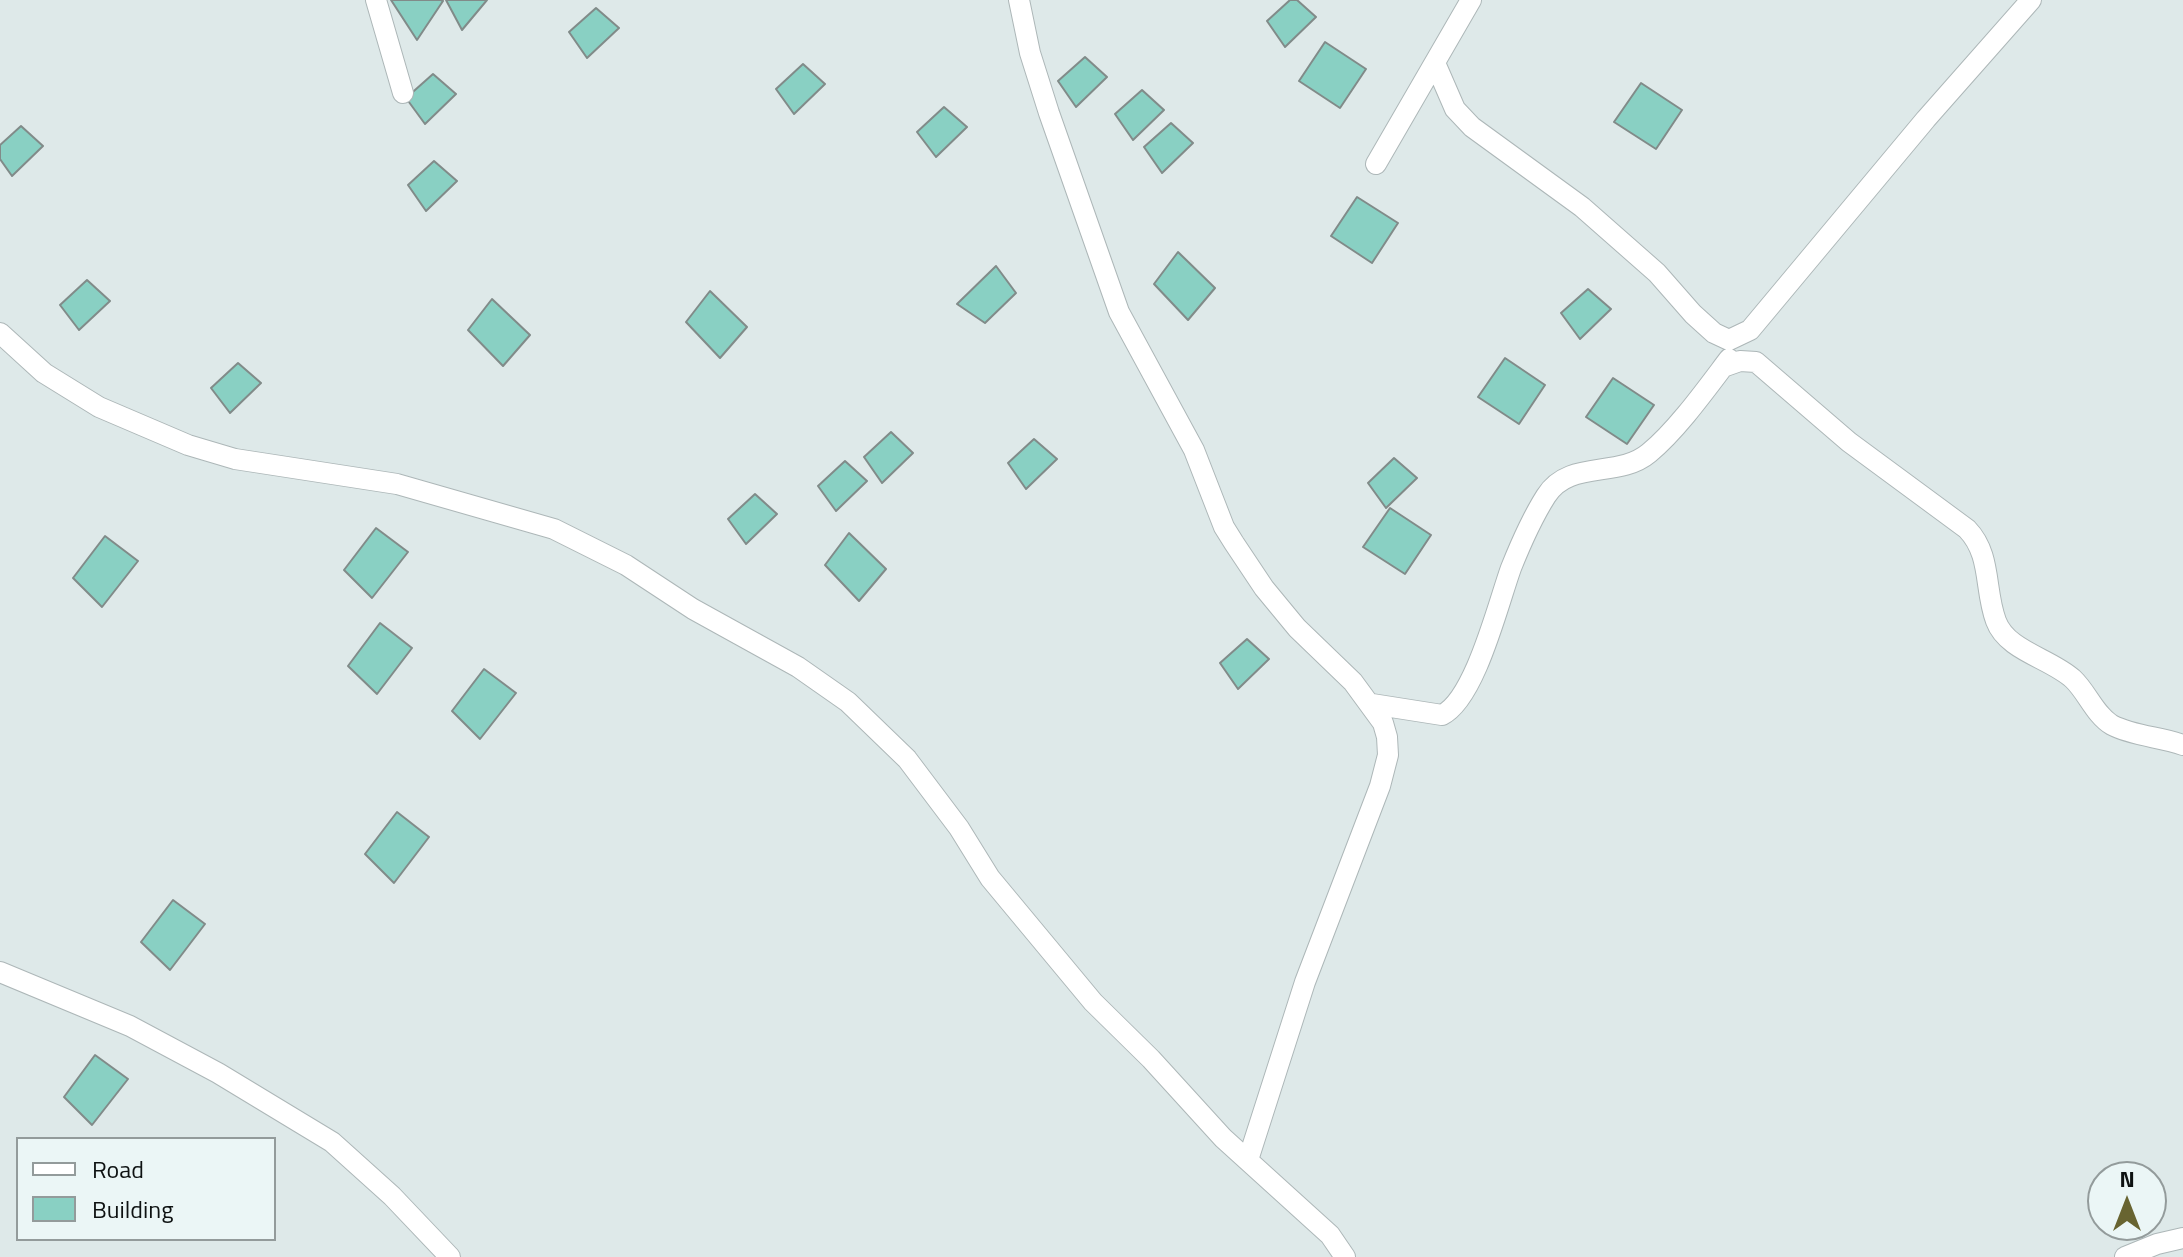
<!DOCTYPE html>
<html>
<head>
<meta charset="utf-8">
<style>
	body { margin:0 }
	#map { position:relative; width:2183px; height:1257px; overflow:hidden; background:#dee9e9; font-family:"Titillium Web",sans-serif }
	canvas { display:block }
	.legend { position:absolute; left:16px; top:1137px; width:260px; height:104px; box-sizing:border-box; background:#ebf6f6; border:2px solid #939b9b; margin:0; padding:10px 14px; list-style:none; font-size:24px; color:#0e1212 }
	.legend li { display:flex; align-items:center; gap:16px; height:40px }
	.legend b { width:40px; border:2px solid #939b9b }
	.north { position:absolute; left:2087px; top:1161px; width:80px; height:80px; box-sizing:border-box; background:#ebf6f6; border:2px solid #939b9b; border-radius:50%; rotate:0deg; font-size:22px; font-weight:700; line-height:32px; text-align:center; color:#0e1212 }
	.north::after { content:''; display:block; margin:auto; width:28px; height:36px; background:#686431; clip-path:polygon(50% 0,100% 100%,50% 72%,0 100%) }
</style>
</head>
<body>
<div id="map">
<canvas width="2183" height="1257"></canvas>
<ul class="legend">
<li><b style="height:10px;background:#fff"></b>Road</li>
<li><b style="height:22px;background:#89d0c3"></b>Building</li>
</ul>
<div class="north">N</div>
</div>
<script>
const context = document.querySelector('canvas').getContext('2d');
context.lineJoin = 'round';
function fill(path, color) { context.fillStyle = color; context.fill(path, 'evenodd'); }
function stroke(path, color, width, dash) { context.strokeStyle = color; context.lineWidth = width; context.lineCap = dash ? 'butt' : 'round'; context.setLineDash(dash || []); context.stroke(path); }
const building = new Path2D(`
	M391,0H441L443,1L417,40Z
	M446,0H487L462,30Z
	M1290,0H1297L1316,17L1285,47L1267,21Z
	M596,8L619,28L587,58L569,32Z
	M1325,42L1366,69L1340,108L1299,81Z
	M1085,57L1107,77L1076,107L1058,81Z
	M803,64L825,84L794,114L776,89Z
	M433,74L456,94L425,124L406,98Z
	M1641,83L1682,110L1656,149L1614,122Z
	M1142,90L1164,110L1133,140L1115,114Z
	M944,107L967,127L936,157L917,132Z
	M1171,123L1193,143L1162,173L1144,147Z
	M21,126L43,146L12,176L0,159V145Z
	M434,161L457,181L426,211L408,185Z
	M1357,197L1398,223L1372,263L1331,236Z
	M1178,252L1215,288L1188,320L1154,284Z
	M996,266L1016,293L985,323L957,304Z
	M87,280L110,301L79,330L60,305Z
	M1588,289L1611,309L1580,339L1561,313Z
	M710,291L747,327L720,358L686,322Z
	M492,299L530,335L503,366L468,330Z
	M1505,358L1545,385L1519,424L1478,397Z
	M238,363L261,383L230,413L211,388Z
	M1613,378L1654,405L1627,444L1586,417Z
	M891,432L913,453L882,483L864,457Z
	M1034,439L1057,459L1026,489L1008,463Z
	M1394,458L1417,478L1386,508L1368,483Z
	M845,461L867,481L836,511L818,486Z
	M755,494L777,514L746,544L728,519Z
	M1390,508L1431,535L1405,574L1363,547Z
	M376,528L408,552L372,598L344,570Z
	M849,533L886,569L859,601L825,565Z
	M105,536L138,561L102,607L73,578Z
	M380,623L412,648L377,694L348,666Z
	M1247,639L1269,659L1238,689L1220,663Z
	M484,669L516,693L480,739L452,711Z
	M397,812L429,837L394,883L365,854Z
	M173,900L205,924L170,970L141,942Z
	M95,1055L128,1079L92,1125L64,1097Z`);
fill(building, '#89d0c3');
stroke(building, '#818b89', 2);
const minor = new Path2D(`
	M376,0L403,93
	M1019,0L1030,53L1049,113L1119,312L1194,450L1224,527L1234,543L1264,588L1297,628L1353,682L1383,723L1387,737L1388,755L1380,786L1305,982L1248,1160
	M1435,63L1455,109L1472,127L1582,207L1657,273L1693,314L1714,333L1729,340L1750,330L1926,119L2031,0
	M1376,164L1471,0
	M0,333L44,373L99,407L188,445L235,459L397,484L554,529L626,565L693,609L798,667L848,702L907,759L959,828L990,878L1093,1002L1151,1059L1223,1138L1330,1235L1345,1257
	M1723,367L1740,361L1756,362L1849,442L1967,529C1992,555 1984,589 1996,621C2007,651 2050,658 2073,679C2087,692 2095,715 2112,725C2133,736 2161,737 2183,745
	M1372,704L1442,715C1475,699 1498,604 1511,568C1521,543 1532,518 1546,496C1569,459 1618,479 1649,453C1677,430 1707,388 1729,359
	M0,972L130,1026L218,1073L332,1142L392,1196L450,1257
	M2125,1257L2157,1244L2183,1238`);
stroke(minor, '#adb7b8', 22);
stroke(minor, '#fff', 20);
</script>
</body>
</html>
